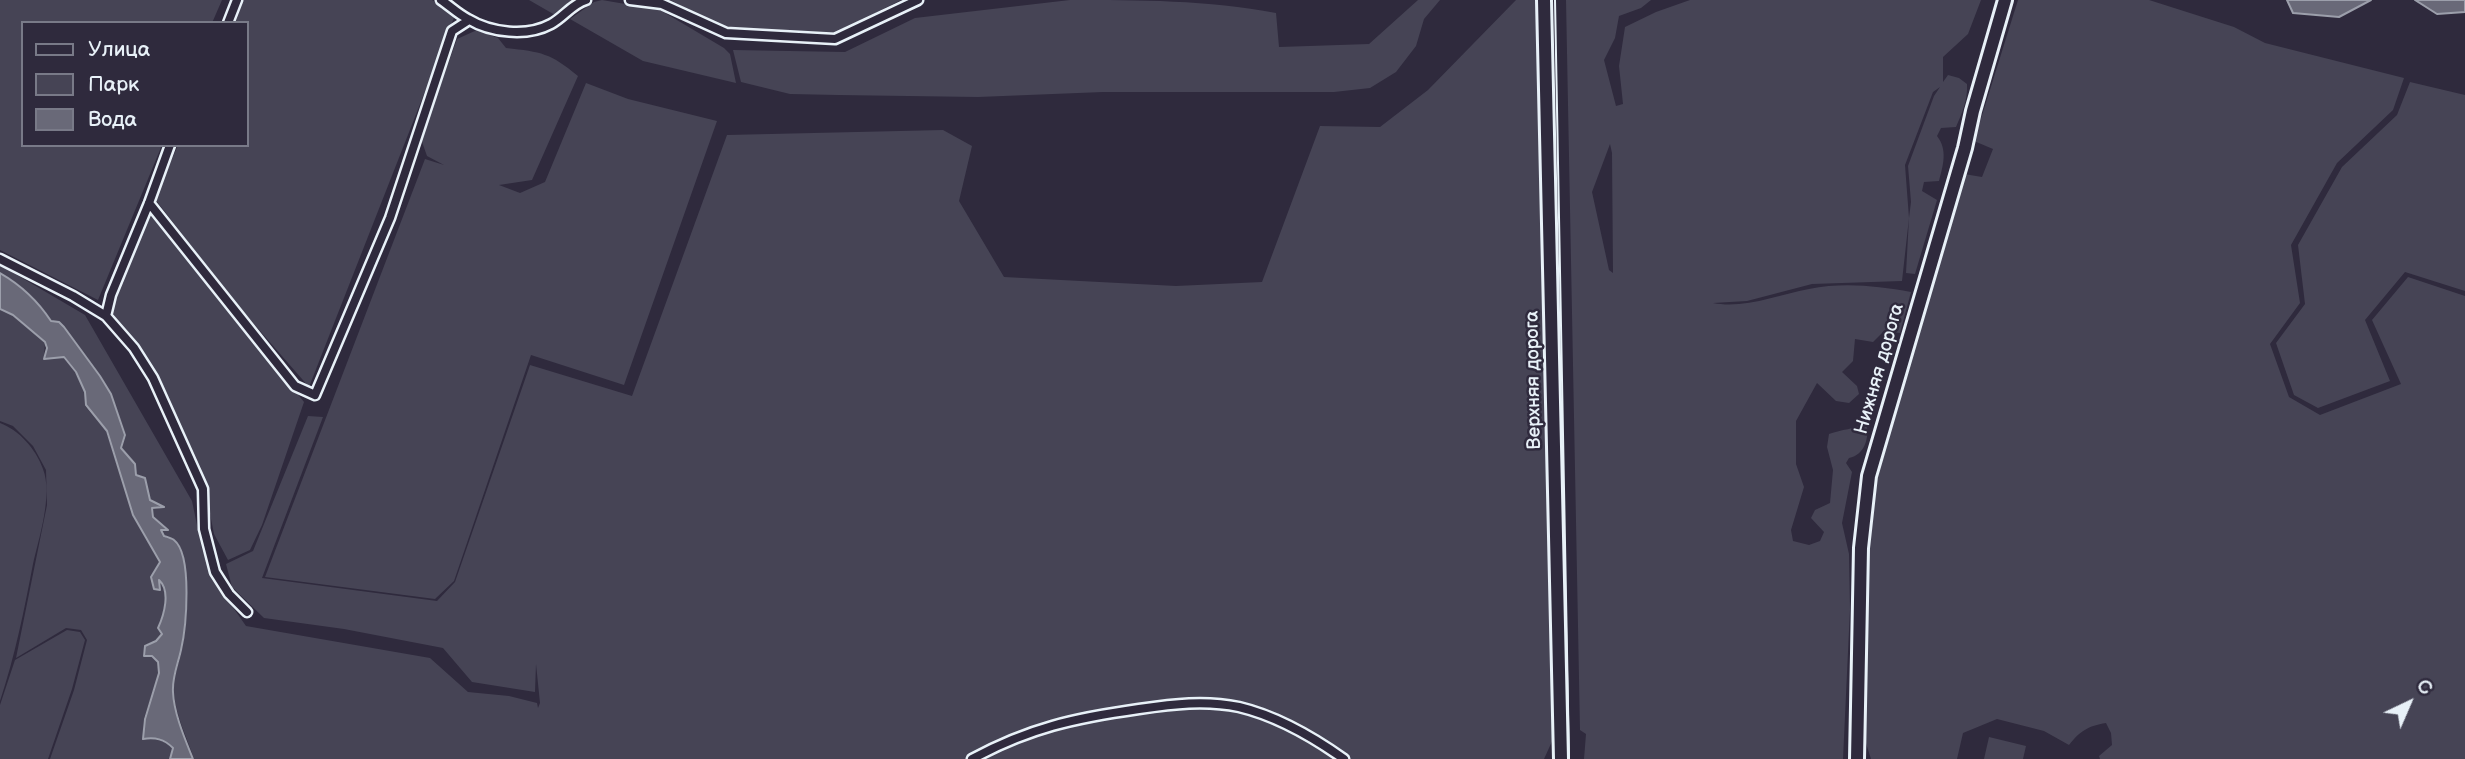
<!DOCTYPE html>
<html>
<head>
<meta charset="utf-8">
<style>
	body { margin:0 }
	#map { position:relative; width:2465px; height:759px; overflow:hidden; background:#2f2a3d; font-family:"Balsamiq Sans",sans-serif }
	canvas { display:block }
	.legend { position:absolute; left:21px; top:21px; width:228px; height:126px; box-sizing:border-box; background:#2f2a3d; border:2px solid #797a88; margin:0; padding:9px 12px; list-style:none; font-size:21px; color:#e8f1f8 }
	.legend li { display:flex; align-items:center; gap:14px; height:35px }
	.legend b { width:35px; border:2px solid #797a88 }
	.north { position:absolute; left:2374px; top:668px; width:70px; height:70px; -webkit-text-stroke:5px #2f2a3d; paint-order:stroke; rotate:44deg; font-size:19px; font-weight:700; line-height:28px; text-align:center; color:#e8f1f8 }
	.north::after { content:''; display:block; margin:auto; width:24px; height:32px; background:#e8f1f8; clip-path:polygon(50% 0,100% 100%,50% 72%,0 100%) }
</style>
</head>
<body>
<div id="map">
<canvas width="2465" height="759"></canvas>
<ul class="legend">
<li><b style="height:9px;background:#2f2a3d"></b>Улица</li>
<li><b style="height:19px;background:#464455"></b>Парк</li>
<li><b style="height:19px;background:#696978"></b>Вода</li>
</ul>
<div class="north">С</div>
</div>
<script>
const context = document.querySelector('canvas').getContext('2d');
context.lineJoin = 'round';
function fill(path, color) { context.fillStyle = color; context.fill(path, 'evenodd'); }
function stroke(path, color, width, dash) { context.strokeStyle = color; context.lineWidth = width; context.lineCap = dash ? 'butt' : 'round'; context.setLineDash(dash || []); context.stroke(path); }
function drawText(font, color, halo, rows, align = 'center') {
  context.font = font + ' "Balsamiq Sans",sans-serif'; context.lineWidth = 5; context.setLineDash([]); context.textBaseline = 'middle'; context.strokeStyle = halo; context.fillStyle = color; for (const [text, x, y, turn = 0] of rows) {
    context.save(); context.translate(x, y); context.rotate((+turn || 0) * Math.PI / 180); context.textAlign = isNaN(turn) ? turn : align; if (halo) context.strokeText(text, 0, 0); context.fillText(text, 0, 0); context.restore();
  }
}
fill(new Path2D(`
	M0,0H222L212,23H23V145H162L98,300L0,250Z
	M240,0H432L455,15L309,387L233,300L155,199L178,145H247V23H230Z
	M529,0H573L555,15Z
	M602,0L660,10L724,48L730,54L736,83L643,61L570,19L594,2Z
	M670,0H901L836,33L724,28Z
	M1070,0C1139,0 1208,0 1276,13L1279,47L1369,44L1418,0H1440L1424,19L1416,46L1396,72L1370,88L1334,92H1103L978,97L838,95L790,94L741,82L733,50L845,52L915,18Z
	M1516,0H1543L1554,737L1544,759H194C187,738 175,714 174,692C173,677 179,664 182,650C187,628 193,555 174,539C173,539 165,536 164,536L162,531L169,530L154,517L153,509L165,507L150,500L145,478L136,475V464L122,448L126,435L111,394L101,376L64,327L59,322L51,321C39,300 21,284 0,273V265L85,315L192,501L202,549L209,566V573L246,626L430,658L468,692L509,696L537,703L538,708L540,703L536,664L535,692L472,682L443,648L344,629L264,618L232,587L226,564L253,551L308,416L323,417L262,578L437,601L455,582L530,365L632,396L727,135L943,130L972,146L959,201L1004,277L1176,286L1262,282L1320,126L1380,127L1428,90Z
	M1566,0H1651L1641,8L1619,16L1615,38L1604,60L1616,106L1623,104L1619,66L1625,27L1656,12L1690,0H1981L1968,34L1943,57V82L1948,75L1959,78L1967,84C1968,100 1962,113 1956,127L1941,128L1937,136C1948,150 1943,166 1939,181L1924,182L1922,191L1937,200L1915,274L1906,273L1909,218L1902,281L1812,284L1747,301L1713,303C1744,309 1778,295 1809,289C1844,282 1877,286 1911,292L1900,333L1884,331L1873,342L1855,339L1853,361L1842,372L1857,386L1859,394L1849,403L1836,401L1817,383L1796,421V464L1804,487L1791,530L1793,541L1809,545L1820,541L1824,532L1811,518L1815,510L1830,503L1833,470L1827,447L1829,434C1842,429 1854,430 1866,422C1870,437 1865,455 1849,458L1846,463L1852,472L1842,523L1849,554L1850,609L1843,759H1584L1586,734L1580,730ZM1940,87L1934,96L1908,166L1911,202L1909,218L1905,165L1933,92ZM1610,144L1612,153L1613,273L1609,270L1592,192Z
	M2018,0H2149L2234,27L2265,43L2404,78L2393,110L2337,163L2291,245L2300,303L2270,344L2289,397L2320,415L2401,384L2372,320L2408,277L2465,296V759H2100L2099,756L2112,745L2111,733L2106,723C2088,726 2080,731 2069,745L2044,731L1997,719L1963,733L1957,759H1871L1862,731L1868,548L1876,478L1964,174L1982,177L1993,149L1974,141Z
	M477,30L498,38L506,48C542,52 550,53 578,76L532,180L499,185L520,193L545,182L586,83L628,99L717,121L624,385L531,355L454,581L435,599L265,577L425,159L444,165L427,156L421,139L457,39Z
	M2410,82L2465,95V291L2405,272L2365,320L2390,381L2318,408L2294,395L2276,343L2305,304L2298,245L2342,167L2397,115Z
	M151,209L304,402L262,525L250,550L228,560L214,534L201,468L159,379L110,310Z
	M0,309L12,315L45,342L44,359L63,357L75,372L85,392V406L106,431L133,515L159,562L151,577L154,590H160L159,581C170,593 164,615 157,628L161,634L156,641L145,645L143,656L152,657L157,662L159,673L144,718L143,739C154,738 163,739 172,748L170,759H50L74,690L87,640L81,630L66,628L16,658L47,505L46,470L33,446L13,426L0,421Z
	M0,423C19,430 36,449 43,469C53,495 39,538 33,564C24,611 15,656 0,701Z
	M67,630L80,632L85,640L72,689L48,759H0V705L15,660Z
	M1989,737L2026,746L2023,759H1984Z`), '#464455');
const water = new Path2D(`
	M2287,0H2371L2339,17L2293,13Z
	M2415,0H2465V12L2437,14Z
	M0,273C21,285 38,301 51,321L59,322L64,327L100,376L111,394L125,435L121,448L135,464L136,475L145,478L150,500L164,507L152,508L153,517L168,530H161L164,536C165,536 173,539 174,540C193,555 186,628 181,650C178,664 172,677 173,692C174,714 185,739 193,759H170L173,748C164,739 155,737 143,739L145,719L159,673L158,662L152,656H144L145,646L156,641L162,634L158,628C164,615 171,591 159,580L160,590L154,589L151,577L160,562L133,515L107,431L86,405L85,392L76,372L64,357L44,359L47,348L45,342L13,315L0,309Z`);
fill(water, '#696978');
stroke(water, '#9c9fab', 2);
const street = new Path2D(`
	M441,0C450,6 458,14 468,19C491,33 527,37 551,24C564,17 572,4 586,0
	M630,0L662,4L726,33L835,39L918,0
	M228,23L237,0
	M149,203L295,386L315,395L390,218L452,31L469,20
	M0,259L73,296L106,316L134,348L153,378L203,489L204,529L215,572L229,594L247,612
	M106,316L111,295L149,203L170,145
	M972,759C1029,728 1075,718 1139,709C1173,704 1205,700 1239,707C1277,716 1313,737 1344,759`);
const primary = new Path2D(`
	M1544,0L1561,759
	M1857,759L1861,548L1869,476L1965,148L1973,111L2005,0`);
stroke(street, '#e8f1f8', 13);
stroke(primary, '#e8f1f8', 18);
stroke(street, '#2f2a3d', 8);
stroke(primary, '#2f2a3d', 12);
stroke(new Path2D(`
	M1555,0L1569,759`), '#e8f1f8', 2);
drawText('19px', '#e8f1f8', '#2f2a3d', [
	["Нижняя дорога",1880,369,-74],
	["Верхняя дорога",1534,380,-91]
]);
</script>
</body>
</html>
